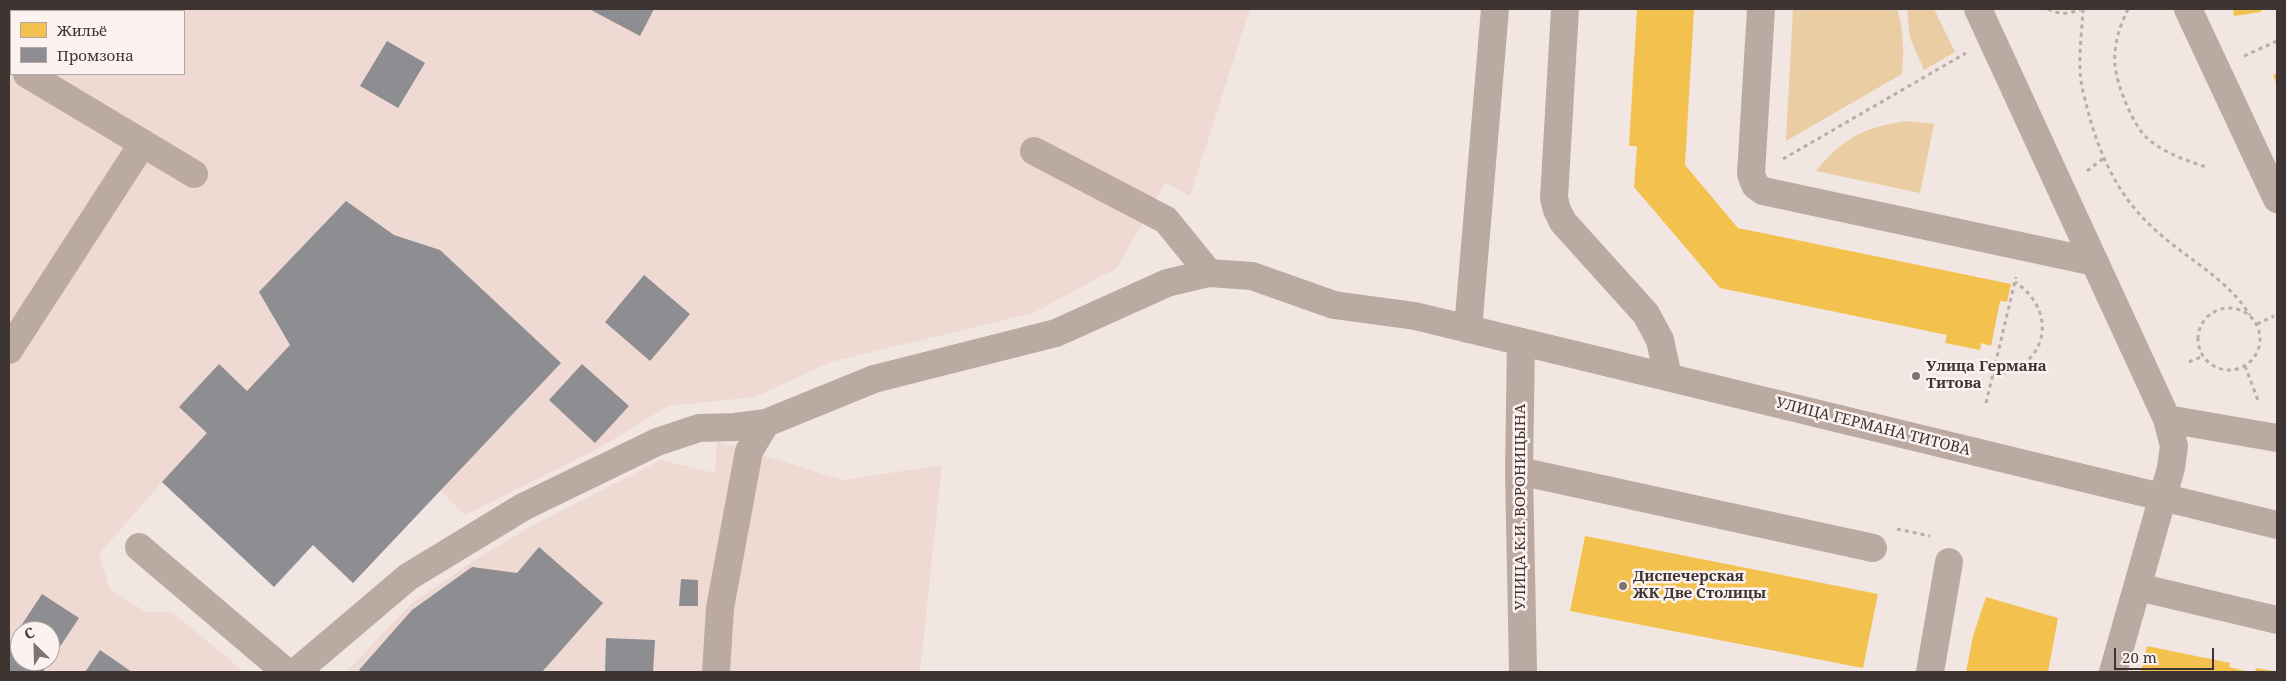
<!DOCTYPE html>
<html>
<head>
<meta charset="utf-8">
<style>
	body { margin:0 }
	#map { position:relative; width:2286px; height:681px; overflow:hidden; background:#f2e6e2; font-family:"Noto Serif",serif }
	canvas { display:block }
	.frame { position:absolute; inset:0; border:10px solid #3e3533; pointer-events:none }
	.legend { position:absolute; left:10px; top:10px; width:175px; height:65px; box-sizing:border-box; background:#fcf3f0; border:1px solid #b0a7a4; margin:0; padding:6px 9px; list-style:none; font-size:15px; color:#3e3533 }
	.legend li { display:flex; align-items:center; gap:10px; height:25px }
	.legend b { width:25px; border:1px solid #b0a7a4 }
	.north { position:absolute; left:10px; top:621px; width:50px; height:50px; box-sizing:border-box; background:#fcf3f0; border:1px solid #b0a7a4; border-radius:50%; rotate:336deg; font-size:14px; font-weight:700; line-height:20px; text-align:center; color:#3e3533 }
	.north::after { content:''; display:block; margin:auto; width:18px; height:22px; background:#7d7370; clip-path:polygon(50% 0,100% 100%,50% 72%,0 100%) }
	.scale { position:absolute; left:2114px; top:648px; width:100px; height:22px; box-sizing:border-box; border:2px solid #3e3533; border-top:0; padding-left:6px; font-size:15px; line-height:18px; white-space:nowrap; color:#3e3533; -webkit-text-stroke:4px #fcf3f0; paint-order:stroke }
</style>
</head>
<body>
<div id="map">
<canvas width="2286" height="681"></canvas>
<div class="frame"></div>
<ul class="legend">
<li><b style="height:14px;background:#f2c14e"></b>Жильё</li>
<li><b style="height:14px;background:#8d8d92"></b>Промзона</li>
</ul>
<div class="north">С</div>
<div class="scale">20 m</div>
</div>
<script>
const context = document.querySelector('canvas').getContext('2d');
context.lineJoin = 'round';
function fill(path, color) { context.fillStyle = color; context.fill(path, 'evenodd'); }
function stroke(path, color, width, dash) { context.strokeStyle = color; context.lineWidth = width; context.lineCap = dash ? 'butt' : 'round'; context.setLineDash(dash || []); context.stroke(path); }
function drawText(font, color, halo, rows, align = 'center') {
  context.font = font + ' "Noto Serif",serif'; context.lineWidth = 5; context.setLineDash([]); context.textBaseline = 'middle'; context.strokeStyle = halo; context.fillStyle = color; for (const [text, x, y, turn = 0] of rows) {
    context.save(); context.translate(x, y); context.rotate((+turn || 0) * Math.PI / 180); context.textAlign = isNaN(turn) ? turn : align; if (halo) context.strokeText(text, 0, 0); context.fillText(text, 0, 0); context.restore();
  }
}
fill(new Path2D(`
	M9,9H1250L1190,196L1165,183L1117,268L1033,313L831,362L755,397L668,406L601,447L465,515L440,491L353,583L313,545L274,587L162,482L99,554L110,589L146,612H172L242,670V672H9ZM11,11H184V74H11ZM20,631H50V661H20Z
	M717,441L843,480L942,465L920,672H346L411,604L470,563L533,525L661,460L715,473Z`), '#efdad3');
fill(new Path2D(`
	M1793,9H1897C1904,30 1904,52 1902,74L1786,141Z
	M1907,9H1934L1955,52L1924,70L1910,38Z
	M1908,121L1934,124L1920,193L1816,171C1843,138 1866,126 1908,121Z`), '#eacda3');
fill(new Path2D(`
	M1637,9H1694L1685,165L1738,228L2011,284L2007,302L2000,301L1991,346L1981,343L1980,350L1945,343L1947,335L1720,288L1634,187L1637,146H1629Z
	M2233,9H2261V12L2234,16Z
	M2277,73V85L2273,75Z
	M1585,536L1878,594L1863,668L1570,611Z
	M1986,597L2058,618L2048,672H1966L1973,636Z
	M2147,646L2230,663L2229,667L2250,672H2141Z
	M2256,668L2274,671V672H2255Z`), '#f2c14e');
fill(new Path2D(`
	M589,9H654L640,36Z
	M387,41L425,63L398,108L360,86Z
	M346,201L394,235L440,250L561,363L353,583L313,545L274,587L162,482L207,433L179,407L219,364L247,391L290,345L259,292Z
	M644,275L690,314L650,361L605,322Z
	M582,364L629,406L595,443L549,400Z
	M539,547L603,603L542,672H361L359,670L412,610L472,567L517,573Z
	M681,579L698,580V606H679Z
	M42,594L79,618L43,672H9V644ZM20,631H50V661H20Z
	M606,638L655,640L653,672H605Z
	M100,650L132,672H85Z`), '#8d8d92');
stroke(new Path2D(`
	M2048,9C2059,15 2070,14 2081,9
	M2083,9C2082,32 2078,58 2081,81C2082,90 2085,99 2087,107C2098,152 2117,194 2151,226C2183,257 2225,276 2250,315
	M2128,9C2120,25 2113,46 2115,65C2116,83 2133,126 2147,138C2164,153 2185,160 2206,167
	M2244,56L2277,41
	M1783,159L1966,53
	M2087,171L2104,158
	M2198 339a31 31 0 1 1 62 0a31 31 0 1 1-62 0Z
	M2257,324L2274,316
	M2189,362L2203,356
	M2245,366L2259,403
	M1993,375C2047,369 2060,312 2015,282
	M1986,403L2016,277
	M1897,529L1930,536`), '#b9ada6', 3, [4, 4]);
stroke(new Path2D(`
	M1565,9L1554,198L1557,210L1563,222L1646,314L1660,340L1668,377
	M1761,9L1751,174L1755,185L1763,191L2095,262
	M1978,9L2167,419L2277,438
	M2188,9L2277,199
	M27,74L194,174
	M1034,151L1166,220L1209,273
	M1468,329L1495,9
	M1521,342L1519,471L1523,672
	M9,350L143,143
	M1519,471L1873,548
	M139,547L286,672
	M2138,587L2277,620
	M296,672L408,577L523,507L657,442L699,428L735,427L766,423L874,379L1056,333L1167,283L1209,273L1252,276L1334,305L1415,316L2277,525
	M716,672L720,608L749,451L766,423
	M1930,672L1949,562
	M2113,672L2171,468L2174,446L2167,419`), '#bbaaa1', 28);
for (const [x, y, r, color] of [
	[1916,376,5,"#7d7370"],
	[1623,586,5,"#7d7370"]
]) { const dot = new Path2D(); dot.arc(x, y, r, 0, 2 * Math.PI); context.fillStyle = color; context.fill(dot); stroke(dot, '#fcf3f0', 2); }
drawText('bold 15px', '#3e3533', '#fcf3f0', [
	["Улица Германа",1926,367],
	["Титова",1926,384],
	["Диспечерская",1633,577],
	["ЖК Две Столицы",1633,594]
], 'left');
drawText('15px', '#3e3533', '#fcf3f0', [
	["УЛИЦА ГЕРМАНА ТИТОВА",1873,427,14],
	["УЛИЦА К.И. ВОРОНИЦЫНА",1521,507,-90]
]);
</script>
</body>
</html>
